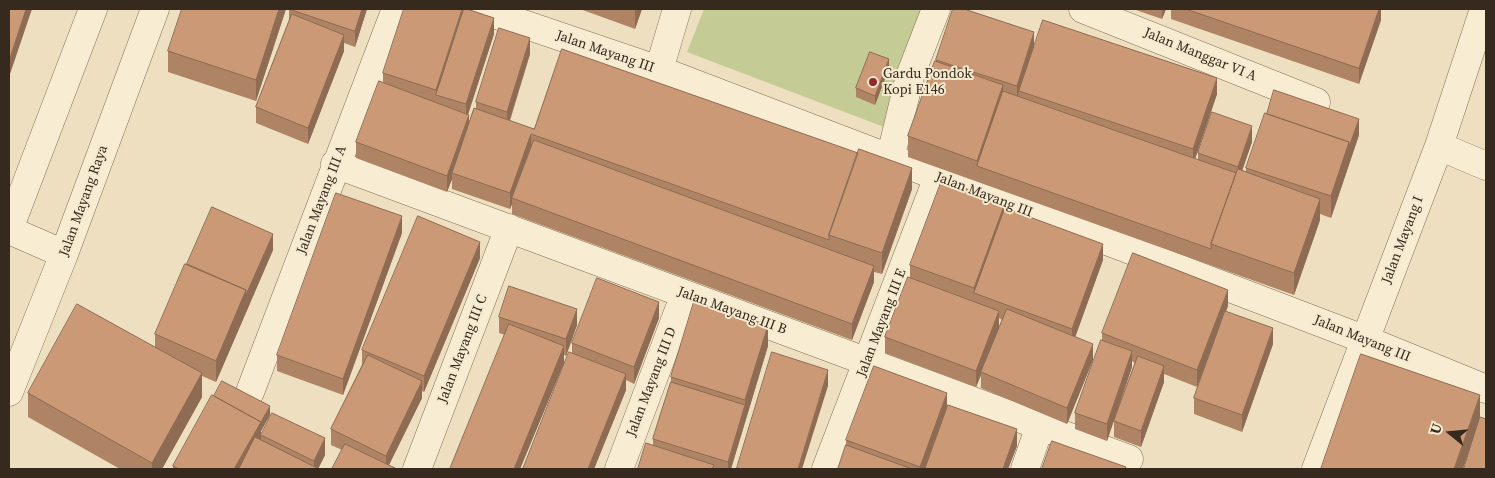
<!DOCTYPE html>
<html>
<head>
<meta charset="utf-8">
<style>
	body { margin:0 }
	#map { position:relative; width:1495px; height:478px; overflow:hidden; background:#eddfc0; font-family:"Source Serif 4",serif }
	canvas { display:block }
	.frame { position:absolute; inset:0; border:10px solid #36291d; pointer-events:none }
	.north { position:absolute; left:1425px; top:408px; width:50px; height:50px; -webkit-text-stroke:4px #f5ead0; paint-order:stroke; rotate:287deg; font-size:14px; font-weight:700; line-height:20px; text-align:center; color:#36291d }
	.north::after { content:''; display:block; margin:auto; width:18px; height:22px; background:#36291d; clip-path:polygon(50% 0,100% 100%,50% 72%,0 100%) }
</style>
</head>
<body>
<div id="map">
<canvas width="1495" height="478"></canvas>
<div class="frame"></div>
<div class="north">U</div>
</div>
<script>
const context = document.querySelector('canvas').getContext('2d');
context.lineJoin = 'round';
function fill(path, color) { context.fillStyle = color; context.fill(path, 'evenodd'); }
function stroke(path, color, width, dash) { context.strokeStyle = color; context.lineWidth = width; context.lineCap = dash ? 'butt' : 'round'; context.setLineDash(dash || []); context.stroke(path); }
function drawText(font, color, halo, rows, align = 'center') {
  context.font = font + ' "Source Serif 4",serif'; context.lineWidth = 4; context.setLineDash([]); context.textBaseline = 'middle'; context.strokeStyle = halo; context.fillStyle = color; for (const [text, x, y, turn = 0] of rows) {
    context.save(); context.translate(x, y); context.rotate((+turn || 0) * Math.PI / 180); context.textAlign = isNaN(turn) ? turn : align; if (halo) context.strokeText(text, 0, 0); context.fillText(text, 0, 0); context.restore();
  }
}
fill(new Path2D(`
	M704,9H929L884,127L687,52Z`), '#c5cb94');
const minor = new Path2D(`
	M479,9L659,70L1366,340L1486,389
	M1083,9L1316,102
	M659,70L677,9
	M1439,146L1486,166
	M890,159L910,76L936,9
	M335,164L1129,459
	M9,229L93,9
	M9,230L64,254
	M9,392L64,254L155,9
	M250,392L396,9
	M417,469L509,228
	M619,469L685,294
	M826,469L938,177
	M1025,469L1040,426
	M1316,469L1439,146L1484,9`);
stroke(minor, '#867058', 29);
stroke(minor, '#f8edd3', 28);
fill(new Path2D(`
	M286,9L256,101L168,72V51Z
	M289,9H367L355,47L344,43V51L308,144L256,123V107L289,21Z
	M580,9H642L635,29Z
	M1133,9H1166L1162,19Z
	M1171,9H1381V20L1359,84L1171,19Z
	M494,34L468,115L469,122L476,109V102L530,54L510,121L534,129L912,189L882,274L874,272V282L852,340L512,214V204L510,209L452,189V179L447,192L356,158V142L383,83V73Z
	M1034,46L1217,94L1195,159L1198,160V153L1252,142L1242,170L1246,172V168L1359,135L1331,218L1320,214V220L1294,295L908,157V136L936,60Z
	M889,68L875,105L856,97V88Z
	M1005,208L1103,260L1075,337L1093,360L1067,424L981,388V375L976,387L885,353V337L910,278V265ZM999,318L1002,320L999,328Z
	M402,233L343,395L277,371V355Z
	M273,250L216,382L202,376V397L162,469H120L28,417V393L155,347V334L187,264Z
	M480,258L424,392L422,391V398L389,465L342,450L331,445V429L362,365V350Z
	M1228,306L1226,311L1273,344L1242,432L1194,414V398L1212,348L1197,387L1164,374V382L1141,447L1114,437V421L1135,363L1132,361V367L1107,441L1075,429V413L1102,341V333Z
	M499,317L577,325L566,356L564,355V363L520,469H450L505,335L499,333Z
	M659,318L634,384L626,380V390L594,469H523L572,353V343Z
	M768,346L731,469H638L653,446V439L671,382V377Z
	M214,396L270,415L261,431V435L325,455L318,469H319H173V466Z
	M947,407L1017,446L1008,469H838L846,445V440Z`), '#af8465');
fill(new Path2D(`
	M26,9H32L9,77V61Z
	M279,9H286L256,101V80Z
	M362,9H367L355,47V31Z
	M462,9H464L436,95V90Z
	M635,9H642L635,29Z
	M1162,9H1166L1162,19Z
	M1379,9H1381V20L1359,84V68Z
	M494,18V34L466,120V104Z
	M1034,32V48L1019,91L1017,102V86Z
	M344,35V51L308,144V128Z
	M530,38V54L507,128V112Z
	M889,59V68L875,105V96Z
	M1217,78V94L1193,165V149Z
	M1003,85V107L977,166V161Z
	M469,115V132L452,173V179L447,192V176Z
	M1359,119V135L1331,218V196L1349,142Z
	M1252,126V142L1238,183V167Z
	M531,134V150L512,198V204L510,209V193Z
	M912,168V189L882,274V253Z
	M1320,199V220L1294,295V273Z
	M1005,203V224L974,293V288Z
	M402,216V233L343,395V379Z
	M273,234V250L216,382V361L246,290Z
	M480,242V258L424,392V376Z
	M1103,244V260L1072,346V329Z
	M874,266V282L852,340V324Z
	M1228,290V306L1197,387V370Z
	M659,302V318L634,384V367Z
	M577,309V325L566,356V339Z
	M999,311V328L981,372V375L976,387V371Z
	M768,325V346L731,469H728V462L745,405V400Z
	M1273,328V344L1242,432V415Z
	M1093,344V360L1067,424V408Z
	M564,346V363L520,469H514Z
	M1132,351V367L1107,441V424Z
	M1164,366V382L1141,447V431Z
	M828,370V386L802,469H798Z
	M202,373V397L162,469H152V463Z
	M626,374V390L594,469H588Z
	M422,381V398L387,469H386V456Z
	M947,393V414L927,469H920V467Z
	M1480,395V419L1463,469H1454Z
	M270,406V415L261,431V422Z
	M261,422V438L243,469H234Z
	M1017,429V446L1008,469H1003Z
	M325,438V455L318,469H314V461Z`), '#8e6b53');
const building = new Path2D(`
	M9,9H26L9,61Z
	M182,9H279L256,80L168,51Z
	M289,9H362L355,31Z
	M404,9H462L436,90L383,73Z
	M464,9H467L494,18L466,104L436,95Z
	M953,9H964L1034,32L1017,86L936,60Z
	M1186,9H1379L1359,68Z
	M292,14L344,35L308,128L256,107Z
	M1043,20L1217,78L1193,149L1019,91Z
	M499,28L530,38L507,112L476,102Z
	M562,49L858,153L829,235V240L531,134L510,193L452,173L474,108L534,129Z
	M870,52L889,59L875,96L856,88Z
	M935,61L1003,85L977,161L908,136Z
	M379,81L469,115L447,176L356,142Z
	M1274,90L1359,119L1349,147V142L1267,114Z
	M1003,91L1236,173L1211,244V249L977,166Z
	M1212,112L1252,126L1238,167L1198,153Z
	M1265,113L1349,142L1331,196L1246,168Z
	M534,140L874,266L852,324L512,198Z
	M859,149L912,168L882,253L829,235Z
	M1238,169L1320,199L1294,273L1211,244Z
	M942,180L1005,203L974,288L910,265Z
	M336,193L402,216L343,379L277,355Z
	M212,207L273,234L246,295V290L187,264Z
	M1005,208L1103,244L1072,329L974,293Z
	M418,216L480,242L424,376L362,350Z
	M1133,253L1228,290L1197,370L1102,333Z
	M185,264L246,290L216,361L155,334Z
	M908,277L999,311L976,371L885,337Z
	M597,278L659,302L634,367L572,343Z
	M509,286L577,309L566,339L499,317Z
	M694,302L768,325L745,400L671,377Z
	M77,304L202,373L152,463L28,393Z
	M1007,309L1093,344L1067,408L981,372Z
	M1225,311L1273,328L1242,415L1194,398Z
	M509,324L564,346L514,469H450Z
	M1101,340L1132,351L1107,424L1075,413Z
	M569,352L626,374L588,469H523Z
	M772,352L828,370L798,469H742L737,468Z
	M1361,354L1480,395L1454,469H1321Z
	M368,355L422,381L386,456L331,429Z
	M1138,356L1164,366L1141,431L1114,421Z
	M874,366L947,393L920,467L846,440Z
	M222,381L270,406L261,422L214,396Z
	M671,382L745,405L728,462L653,439Z
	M212,395L261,422L234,469H179L173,466Z
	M948,405L1017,429L1003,469H925Z
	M272,413L325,438L314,461L261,435Z
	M1480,417L1486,419V469H1464Z
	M255,437L319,469H239Z
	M1052,441L1126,467L1125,469H1042Z
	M646,443L714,465L712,469H638Z
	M345,444L397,469H332Z
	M846,445L912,469H838Z`);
fill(building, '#cb9976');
stroke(building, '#8e6b53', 1);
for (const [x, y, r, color] of [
	[873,82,5,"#94292a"]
]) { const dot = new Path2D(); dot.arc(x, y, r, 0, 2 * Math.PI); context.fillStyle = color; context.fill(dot); stroke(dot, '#f5ead0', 2); }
drawText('14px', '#36291d', '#f5ead0', [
	["Jalan Mayang III",605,52,19],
	["Jalan Manggar VI A",1200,55,22],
	["Jalan Mayang III",984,195,21],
	["Jalan Mayang III A",322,200,-69],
	["Jalan Mayang Raya",84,201,-70],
	["Jalan Mayang I",1403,240,-69],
	["Jalan Mayang III B",732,311,20],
	["Jalan Mayang III E",882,323,-69],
	["Jalan Mayang III",1362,339,22],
	["Jalan Mayang III C",463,349,-69],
	["Jalan Mayang III D",652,382,-69]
]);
drawText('14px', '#36291d', '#f5ead0', [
	["Gardu Pondok",883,74],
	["Kopi E146",883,90]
], 'left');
</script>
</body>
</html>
